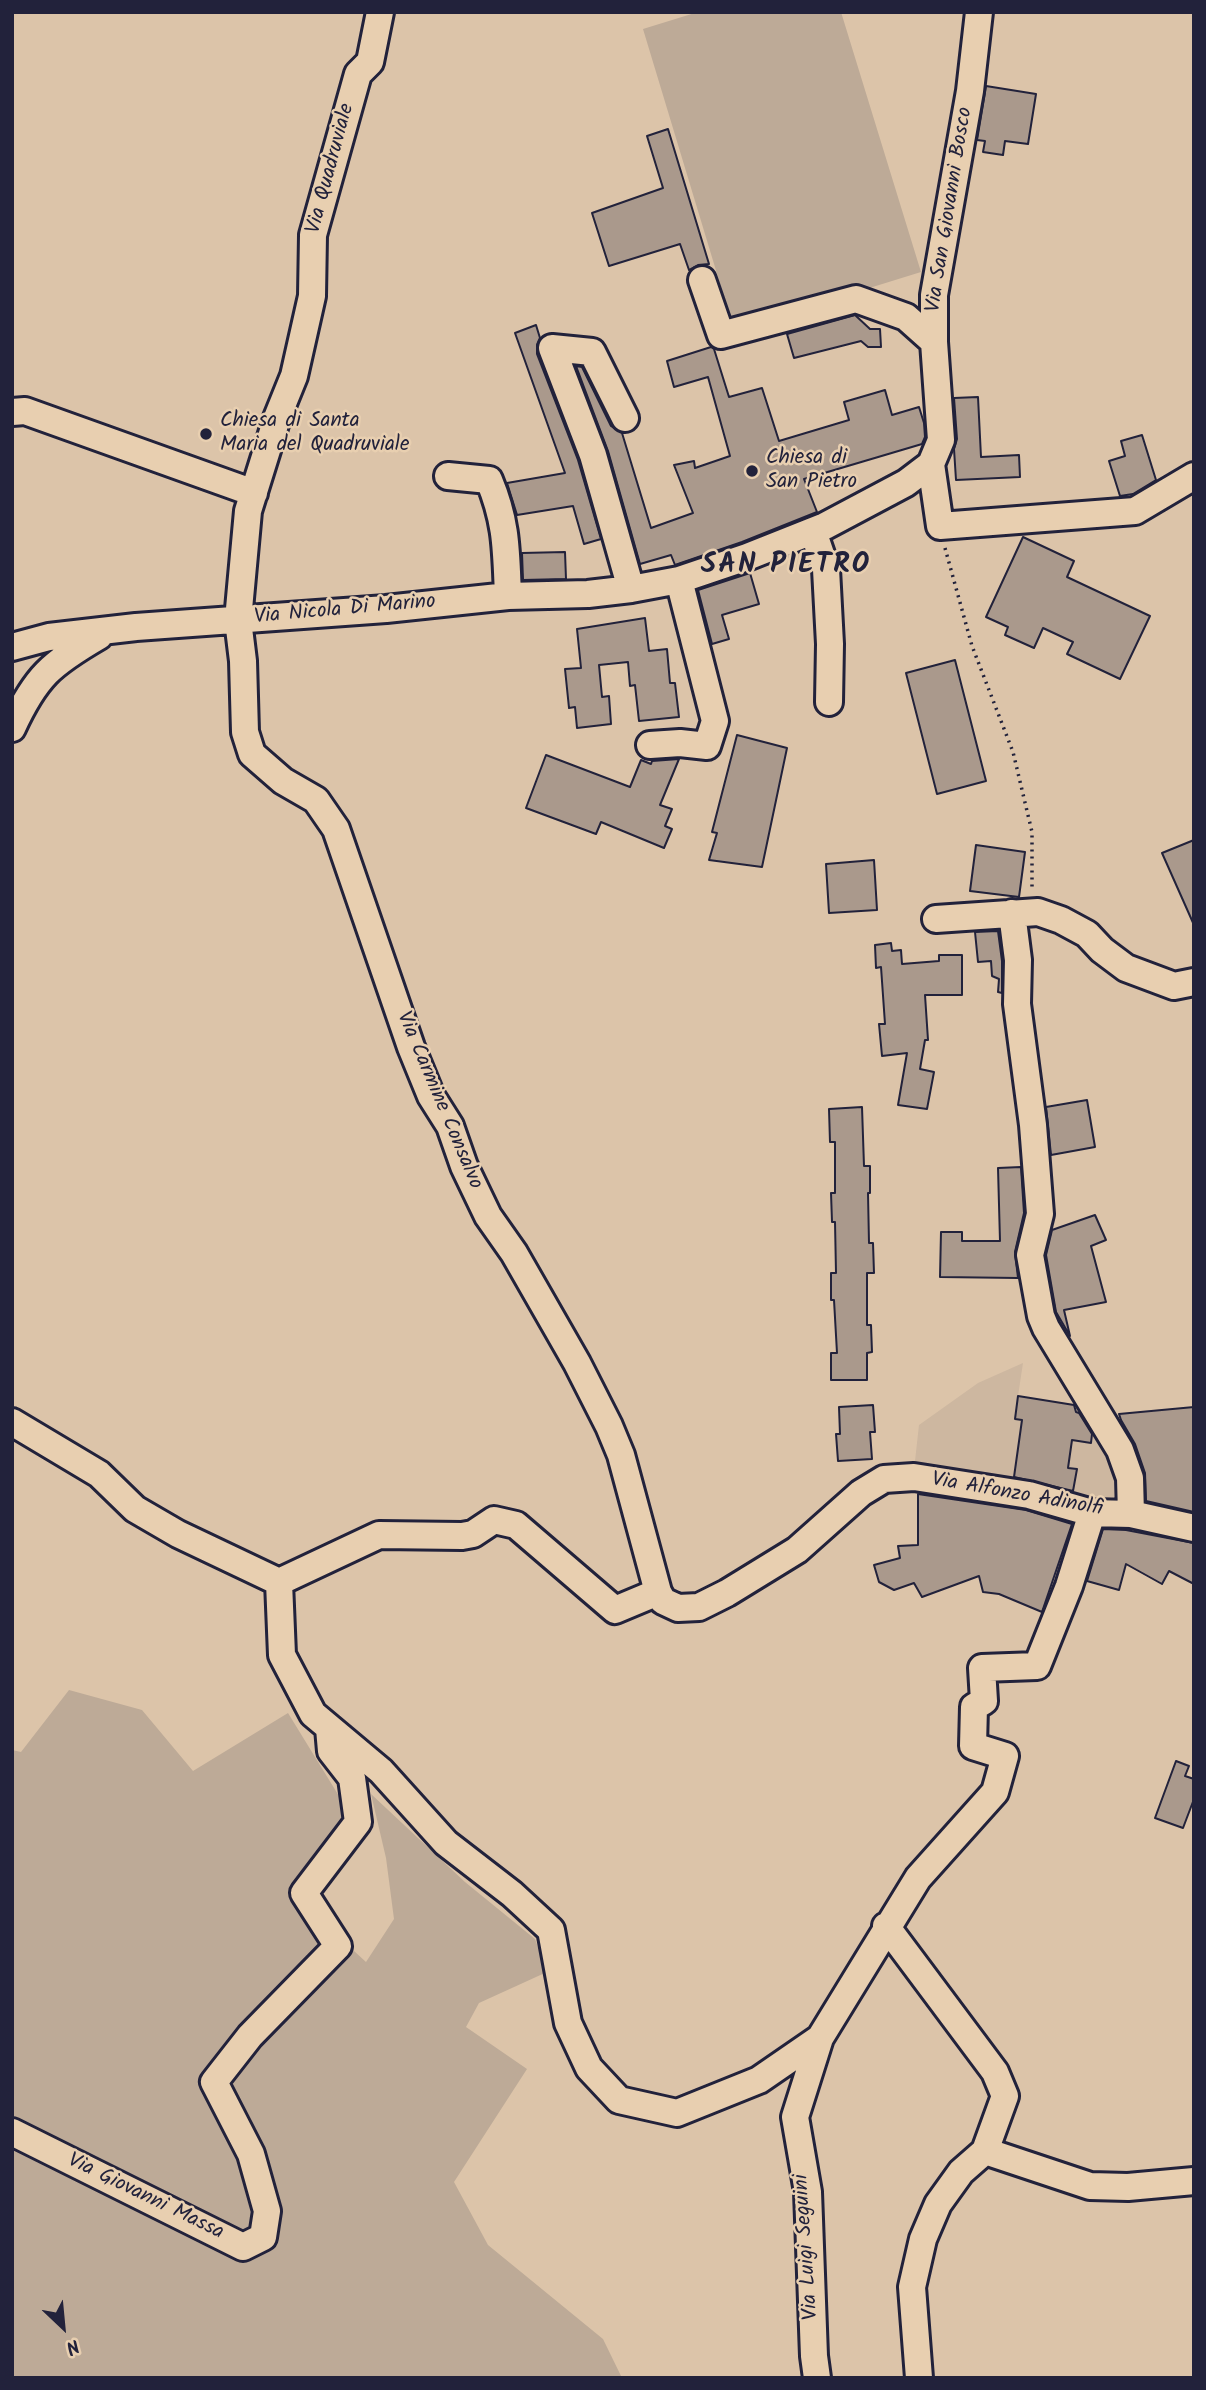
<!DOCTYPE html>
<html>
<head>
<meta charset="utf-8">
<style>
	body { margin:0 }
	#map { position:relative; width:1206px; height:2390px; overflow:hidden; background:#dcc4a9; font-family:Kalam,sans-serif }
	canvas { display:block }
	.frame { position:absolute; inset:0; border:14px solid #22223b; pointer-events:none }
	.north { position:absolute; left:28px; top:2292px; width:70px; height:70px; -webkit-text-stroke:5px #e8cfb0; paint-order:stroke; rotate:154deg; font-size:19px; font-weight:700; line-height:28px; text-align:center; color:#22223b }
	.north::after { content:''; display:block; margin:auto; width:24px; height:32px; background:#22223b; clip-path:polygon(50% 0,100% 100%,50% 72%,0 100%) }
</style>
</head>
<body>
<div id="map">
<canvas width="1206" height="2390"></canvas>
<div class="frame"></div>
<div class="north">N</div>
</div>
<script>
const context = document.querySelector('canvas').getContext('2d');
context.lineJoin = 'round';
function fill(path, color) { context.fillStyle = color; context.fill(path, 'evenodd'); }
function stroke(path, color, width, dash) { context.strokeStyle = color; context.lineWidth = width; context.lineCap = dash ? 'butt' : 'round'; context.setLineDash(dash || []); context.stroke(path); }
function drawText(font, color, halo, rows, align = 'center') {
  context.font = font + ' Kalam,sans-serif'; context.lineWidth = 5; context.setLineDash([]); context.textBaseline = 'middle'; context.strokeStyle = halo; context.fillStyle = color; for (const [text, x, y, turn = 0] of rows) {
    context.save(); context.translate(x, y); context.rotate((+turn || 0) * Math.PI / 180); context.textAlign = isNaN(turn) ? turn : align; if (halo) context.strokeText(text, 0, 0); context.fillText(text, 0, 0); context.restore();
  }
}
fill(new Path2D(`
	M1023,1363L1018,1396L1078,1405L1077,1412L1089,1414L1121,1468L1122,1502L1073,1492L914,1470L919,1425L978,1383Z`), '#cdb7a0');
fill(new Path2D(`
	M698,12H841L921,272L734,330L643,29Z
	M69,1690L142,1710L193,1771L288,1713L350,1814L291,1893L366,1962L394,1919L386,1858L371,1794L465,1882L535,1939L547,1972L479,2003L466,2027L527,2069L454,2182L488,2245L603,2339L622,2378H12V1750L21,1752Z`), '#bdaa97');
const building = new Path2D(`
	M986,86L1036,94L1028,144L1005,141L1003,155L983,152L985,141L977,140Z
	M668,129L709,264L698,265L689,270L680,244L609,266L592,213L663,188L647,136Z
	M855,315L870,329H880L881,347H868L861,341L794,358L787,334Z
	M536,325L540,338L537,345V354L578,460L601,539L584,544L573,506L517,515L507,483L565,473L515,333Z
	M711,347L714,349L729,397L762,388L779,441L849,420L844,402L885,390L892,415L919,407L924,423L925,437L922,444L804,479L817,512L742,542L675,565L671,555L640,564L608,451L576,366L582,367L611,426L622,433L651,528L693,513L674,465L694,461L695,468L730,456L708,377L674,387L667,361Z
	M978,397L981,457L1019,455L1020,477L956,480L954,449L957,439L954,398Z
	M1142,435L1156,480L1133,494L1120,496L1109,461L1125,456L1121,441Z
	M1023,537L1074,561L1067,577L1150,616L1120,679L1067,654L1073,642L1043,628L1034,648L1005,635L1008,627L986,617Z
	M565,552L566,579L523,580L522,553Z
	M750,573L759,604L722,615L729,639L712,644L698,590Z
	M645,618L649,651L667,649L670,683H675L679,717L639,721L635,685L630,686L628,662L599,665L602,697L609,696L611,724L577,728L575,707L569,708L565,669L581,668L577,629Z
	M955,660L986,781L937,794L906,673Z
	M737,735L787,748L762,867L709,860L717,833L712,832Z
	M546,755L630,787L641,760L651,764L652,761L679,759L660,805L672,809L665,826L672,829L664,848L601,822L596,834L526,808Z
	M1194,840V925L1162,853Z
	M976,845L1025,852L1019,897L970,891Z
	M874,860L877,910L829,913L826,864Z
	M998,931L1002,961V993L998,992L999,979L992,976L991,961L978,962L975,932Z
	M891,943L892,951L901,950L902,964L939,961V955H962V995H925L928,1040H925L920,1069L934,1072L927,1109L898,1105L907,1053L882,1056L879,1024H885L881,967L876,968L875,945Z
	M1087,1100L1095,1147L1051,1155L1046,1107Z
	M862,1107L864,1166H870V1193H868L869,1243H873L874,1273H867V1325H871L872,1352L867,1353V1380H831V1353H837L834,1300H831V1273H836L835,1222H832L831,1193H835V1142H830L829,1109Z
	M1021,1167L1024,1213L1015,1252L1018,1278L940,1277L941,1232H962V1241H1000L998,1168Z
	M1095,1215L1106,1240L1091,1246L1106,1302L1064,1310L1070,1336L1056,1312L1046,1255L1052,1230Z
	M1018,1396L1074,1405L1076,1412L1079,1413L1092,1434L1091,1443L1072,1440L1068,1468L1077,1469L1073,1491L1014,1477L1022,1420L1015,1419Z
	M873,1405L875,1432H870L872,1459L838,1461L836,1434H840L839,1407Z
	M1194,1407V1512L1146,1501L1145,1473L1135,1444L1121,1420L1119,1414Z
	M918,1494L1026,1510L1072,1524L1042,1612L999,1594L983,1592L979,1576L922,1597L914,1583L894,1590L879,1582L874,1565L900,1558L898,1546L918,1545Z
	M1103,1529L1126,1530L1194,1543V1584L1169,1571L1162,1584L1126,1564L1119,1590L1087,1581Z
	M1176,1761L1189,1766L1185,1776L1194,1779V1799L1183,1828L1155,1818Z`);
fill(building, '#aa998c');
stroke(building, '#22223b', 2);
const minor = new Path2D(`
	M380,12L370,62L358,74L313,235L312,296L294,376L277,418L248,511L238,620L243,661L245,732L252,754L283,781L316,800L336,829L411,1047L431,1096L450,1126L464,1166L488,1216L514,1253L577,1363L609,1426L621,1455L658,1592L663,1601L678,1608L699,1607L727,1593L797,1550L861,1493L884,1479L914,1477L1029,1495L1092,1513L1131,1514L1194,1528
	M702,280L721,335L856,299L906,317L934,342
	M12,412L25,411L254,493
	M625,418L592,352L552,348L593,455L631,589
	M931,464L940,526L1135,511L1194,476
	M448,476L489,480C507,523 506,551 508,596
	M813,531L826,569L830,644L829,702
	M12,647L49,637L136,627L386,609L508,596L588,594L631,589L679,580L747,557L825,526L906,483L931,464L941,440L934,342V295L970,91L979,12
	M12,728C36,676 51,664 99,636
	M650,745L680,743L707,746L715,721L679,580
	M1012,913L1018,960L1017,1004L1033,1125L1040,1214L1030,1255L1041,1316L1046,1328L1120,1450L1130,1478L1131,1514
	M936,919L1038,912L1061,920L1087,934L1102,950L1126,968L1174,986L1194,982
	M12,1422L99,1474L135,1509L178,1534L279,1582
	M279,1582L282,1655L313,1714L381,1771L446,1843L512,1894L551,1930L568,2023L589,2068L619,2100L677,2113L759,2080L820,2038
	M279,1582L379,1535L462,1536L473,1534L494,1520L516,1525L615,1610L658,1592
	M886,1926L995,2072L1005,2096L985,2151L961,2172L938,2204L923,2239L912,2287L919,2378
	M12,2132L243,2247L263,2237L267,2211L251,2154L214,2082L250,2036L338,1946L304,1893L358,1822L352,1778L331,1751L329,1728
	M985,2151L1090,2186L1128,2187L1194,2181
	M817,2378L814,2356L808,2192L795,2117L820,2038L918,1878L995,1792L1005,1756L973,1746L974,1707L984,1701L982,1668L1037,1666L1069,1586L1092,1513`);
stroke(minor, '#22223b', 32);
stroke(new Path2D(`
	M945,548L972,646L1013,752L1032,832V891`), '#22223b', 3.5, [2, 5]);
stroke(minor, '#e8cfb0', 26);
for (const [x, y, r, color] of [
	[206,434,7,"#22223b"],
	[752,471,7,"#22223b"]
]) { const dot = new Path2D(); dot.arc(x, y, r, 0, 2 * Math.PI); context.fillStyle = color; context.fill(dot); stroke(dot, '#e8cfb0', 2.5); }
drawText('21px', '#22223b', '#e8cfb0', [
	["Via Quadruviale",332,169,-75],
	["Via San Giovanni Bosco",951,210,-81],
	["Via Nicola Di Marino",345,611,-5],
	["Via Carmine Consalvo",438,1101,67],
	["Via Alfonzo Adinolfi",1017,1496,10],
	["Via Giovanni Massa",145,2198,26],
	["Via Luigi Seguini",808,2247,-94]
]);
drawText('21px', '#22223b', '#e8cfb0', [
	["Chiesa di Santa",220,422],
	["Maria del Quadruviale",220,446],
	["Chiesa di",766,459],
	["San Pietro",766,483]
], 'left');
context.letterSpacing = '2px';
drawText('bold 28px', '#22223b', '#e8cfb0', [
	["SAN PIETRO",786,567]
]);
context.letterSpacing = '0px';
</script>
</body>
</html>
